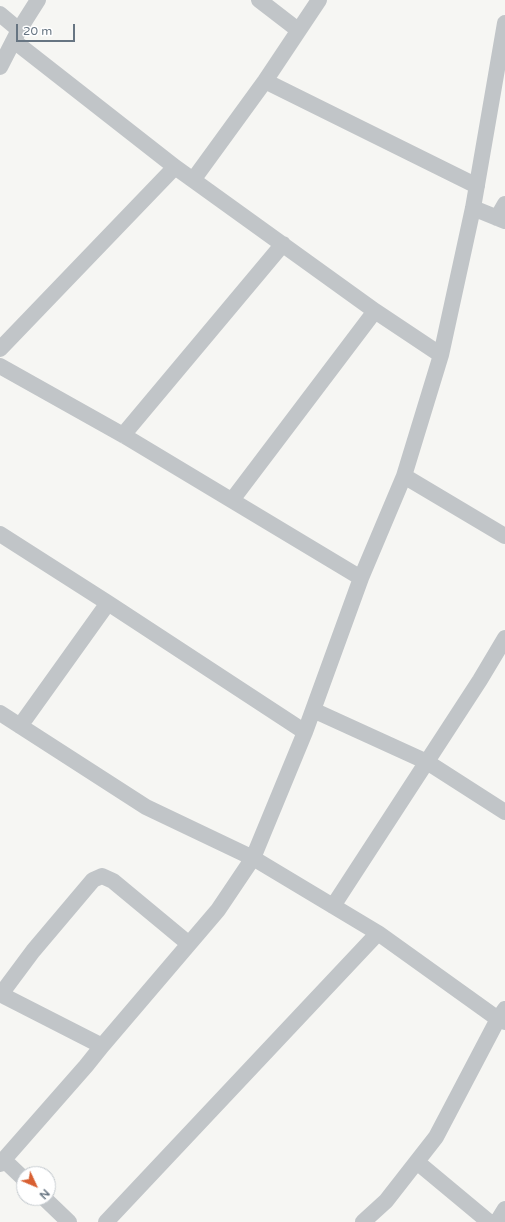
<!DOCTYPE html>
<html>
<head>
<meta charset="utf-8">
<style>
	body { margin:0 }
	#map { position:relative; width:505px; height:1222px; overflow:hidden; background:#f6f6f3; font-family:"Varela Round",sans-serif }
	canvas { display:block }
	.north { position:absolute; left:16px; top:1166px; width:40px; height:40px; box-sizing:border-box; background:#fff; border:1px solid #c2c8cd; border-radius:50%; rotate:134deg; font-size:11px; font-weight:700; line-height:16px; text-align:center; color:#677582 }
	.north::after { content:''; display:block; margin:auto; width:14px; height:18px; background:#d85f31; clip-path:polygon(50% 0,100% 100%,50% 72%,0 100%) }
	.scale { position:absolute; left:16px; top:24px; width:59px; height:18px; box-sizing:border-box; border:2px solid #677582; border-top:0; padding-left:5px; font-size:12px; line-height:14px; white-space:nowrap; color:#677582; -webkit-text-stroke:3px #fff; paint-order:stroke }
</style>
</head>
<body>
<div id="map">
<canvas width="505" height="1222"></canvas>
<div class="north">N</div>
<div class="scale">20 m</div>
</div>
<script>
const context = document.querySelector('canvas').getContext('2d');
context.lineJoin = 'round';
function stroke(path, color, width, dash) { context.strokeStyle = color; context.lineWidth = width; context.lineCap = dash ? 'butt' : 'round'; context.setLineDash(dash || []); context.stroke(path); }
stroke(new Path2D(`
	M259,0L298,30
	M0,14L19,30
	M14,41L175,167L375,311L441,355
	M0,67L19,30L38,0
	M265,81L477,186
	M193,180L265,81L319,0
	M473,208L505,221
	M497,218L505,204
	M0,349L175,167
	M0,366L123,435L361,578
	M123,435L283,244
	M404,476L505,536
	M232,500L375,311
	M0,534L108,603L305,732
	M313,710L427,762L505,812
	M0,713L146,807L253,858L378,933L498,1019L505,1022
	M20,726L108,603
	M333,906L480,680L505,638
	M0,994L102,1046
	M1,994L33,951L93,880L102,876L113,881L189,944
	M4,1160L24,1179
	M417,1162L489,1222
	M0,1164L86,1066L102,1046L218,910L253,858L305,732L361,578L404,476L441,355L473,208L505,23
	M44,1198L69,1222
	M106,1222L378,933
	M363,1222L386,1201L436,1137L498,1019L505,1009
	M497,1222L505,1209`), '#c1c5c8', 16);
</script>
</body>
</html>
